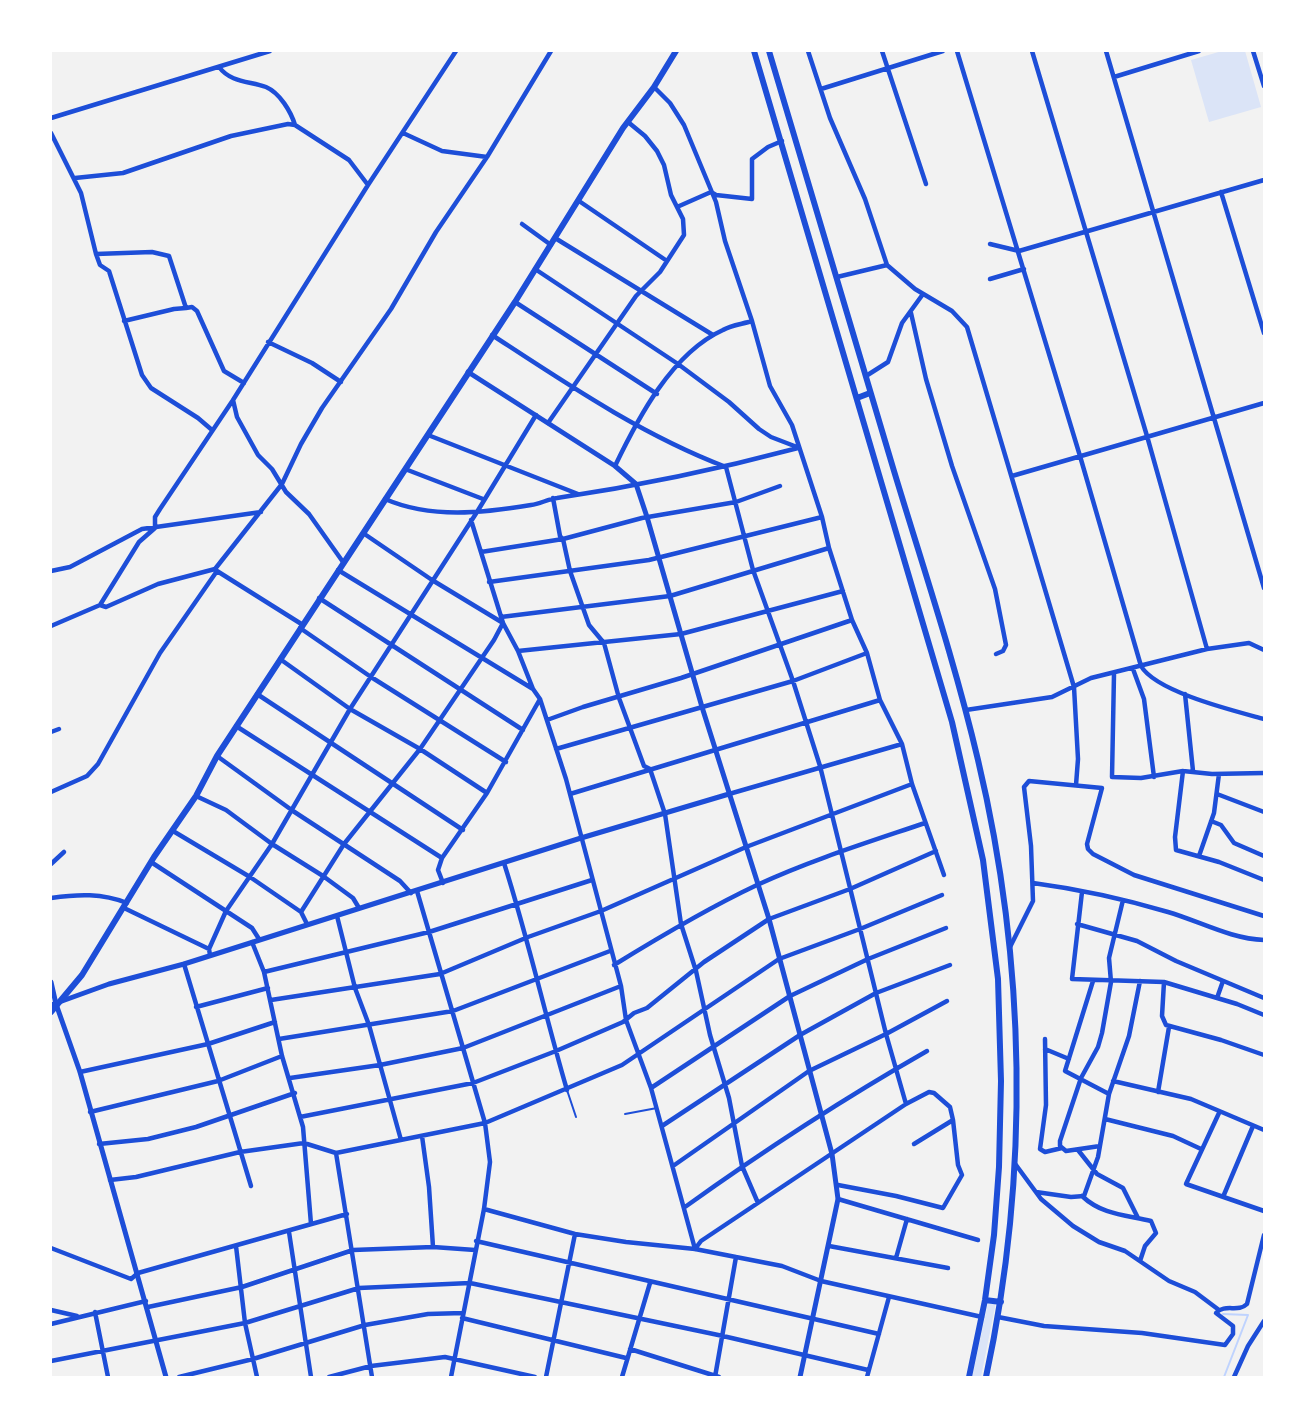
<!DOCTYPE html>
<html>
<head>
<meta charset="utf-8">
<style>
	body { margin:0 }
	#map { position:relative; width:1315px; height:1428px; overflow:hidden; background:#f2f2f2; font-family:Manrope,sans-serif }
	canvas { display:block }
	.frame { position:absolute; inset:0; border:52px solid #fff; pointer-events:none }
</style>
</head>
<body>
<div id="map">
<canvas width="1315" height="1428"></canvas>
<div class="frame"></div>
</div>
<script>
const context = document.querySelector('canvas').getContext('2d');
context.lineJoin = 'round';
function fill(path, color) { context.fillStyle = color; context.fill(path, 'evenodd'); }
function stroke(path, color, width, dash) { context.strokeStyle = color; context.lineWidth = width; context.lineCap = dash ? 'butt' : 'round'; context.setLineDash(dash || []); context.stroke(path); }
fill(new Path2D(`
	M1222,51H1245L1261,107L1209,122L1191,60Z
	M988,1303L995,1304V1307L981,1377H972Z`), '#dbe4f7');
stroke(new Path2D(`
	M1223,1314L1248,1315L1224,1377`), '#bfd3fe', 2);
stroke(new Path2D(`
	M567,1090L576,1117
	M625,1114L657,1108`), '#1d4ed8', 2);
stroke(new Path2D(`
	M808,51L830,118L865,199L887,265L915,289L952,311L967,327L1074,687L1078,759L1076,785
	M882,51L926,184
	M957,51L1080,456L1141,666C1156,692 1235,711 1264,719
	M1032,51L1147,436L1207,649
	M1106,51L1264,588
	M1253,51L1264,86
	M219,67C231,83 250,81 266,87C280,93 291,112 295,125
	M1114,77L1199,51
	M654,87L670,103L684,125L716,202L725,241L752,321L770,386L792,425L822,517L829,548L852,620L867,653L880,700L902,744L912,784L944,875
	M821,89L943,51
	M51,118L270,51
	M51,133L81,193L96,254L100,265L109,271L142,375L151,388L198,418L212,430
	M403,133L442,151L487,157
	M75,178L123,173L231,136L288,124L295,125L349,160L368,185
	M1221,192L1264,333
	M579,201L667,261
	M677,207L711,192L716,195L752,199V159L768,147L782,141
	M522,224L551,245
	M555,238L713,335
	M990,244L1019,251
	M1019,251L1264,180
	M96,254L152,252L169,256L186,308L192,307L197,311L224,371L244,383
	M535,269L678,364L729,402L759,429L771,437L797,447
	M837,277L887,265
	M990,279L1024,269
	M515,302L657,394
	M911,313L926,379L952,466L995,589L1006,645L1003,651L996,654
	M124,321L174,309L186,308
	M492,335C567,384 642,435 726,467L753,570L793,681L820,766L886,1034L906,1104
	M268,342L312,363L341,382
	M866,376L888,362L902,323L923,294
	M233,400L237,417L258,455L272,469L286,492L309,514L343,562
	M548,423L636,296L660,272L684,235L683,219L671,195L664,165L657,151L645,136L628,122
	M428,435L578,494
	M615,466C638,418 672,353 723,330C731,325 743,324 752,321
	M405,469L483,499
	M1012,476L1264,403
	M553,498L560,536L563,539L570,571L589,625L604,643L619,698L644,766L650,769L665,814L681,924L696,971L710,1035L729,1098L742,1166L758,1203
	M385,499C431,519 483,513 531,505C540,504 548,499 557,498C638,486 719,469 798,448
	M471,520L503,623L518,651L533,689L540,699L566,779L621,986L626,1020L651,1088L695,1249
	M481,552L563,539L642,518L736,502L780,486
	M338,570L533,689
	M51,571L70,567L142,529L261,512
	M217,571L303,625
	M489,582L649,560L822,517
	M319,598L523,730
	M100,605L106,607L158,584L215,569
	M501,617L670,596L829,548
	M51,626L100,605L139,542L155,528V517L160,509L233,400L368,185L456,51
	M300,628L371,677L506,762
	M518,651L681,634L843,591
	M280,659L350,709L420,749L487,793
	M1133,669L1144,699L1154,777
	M1114,674L1112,777L1141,778L1183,771L1212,774L1264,773
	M257,694L463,830
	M1185,694L1193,771
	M966,710L1052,697L1091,678L1207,649L1249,643L1264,650
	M547,720L583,707L681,678L852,620
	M236,726L442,858
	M51,732L59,729
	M556,749L793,681L867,653
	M217,756L293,811L400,881L411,893
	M1183,771L1175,837L1176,850L1219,862L1264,880
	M51,792L87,776L98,764L160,653L217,571L215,569L282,484L301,444L322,408L391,309L436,232L487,157L551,51
	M570,794L880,700
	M729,794L902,744
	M1217,794L1264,812
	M196,796L226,810L272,844L323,876L353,898L359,908
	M1211,821L1221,825L1234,843L1264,856
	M173,831L250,877L301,912L307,924
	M1199,856L1214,813L1219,774
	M151,862L252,928L259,939
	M504,863C528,938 545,1015 567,1090
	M51,864L64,852
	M443,883L438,870L442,858L487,793L540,699
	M1033,883C1078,889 1124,899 1168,912C1199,921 1231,939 1264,940
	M417,891L485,1123L490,1162L484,1209L451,1377
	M1082,892L1072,979L1164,982L1237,1004L1264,1015
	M51,898C78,894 102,893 127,903
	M124,908L209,949L210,955
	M301,912L344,844L420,749L494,640L503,623L432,580L363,533
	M337,916L355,988L369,1025L401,1140
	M1077,924L1137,941L1176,961L1264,998
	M252,942L264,972L282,1056L303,1127L311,1224
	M1010,947L1033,901L1031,846L1024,787L1029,781L1102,788L1087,844L1088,849L1093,854L1134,875L1264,916
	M209,949L226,911L272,844L350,709L477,512L536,415
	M184,964L251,1186
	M614,965C661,936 708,908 757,885C811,860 869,842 925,823
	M264,972L429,932L592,880
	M1093,981L1065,1071L1109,1094
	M1164,982L1162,1016L1166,1025L1221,1040L1264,1055
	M1217,998L1223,981
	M271,1000L440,974L528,937L601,911L746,847L912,784
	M196,1007L268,988
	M279,1039L453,1011L610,951
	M1045,1039L1046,1105L1040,1149L1045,1152L1062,1148
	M1045,1049L1069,1059
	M80,1072L208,1044L275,1022
	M290,1078L380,1065L463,1048L621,986
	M1113,1081L1191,1099L1264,1130
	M651,1088L790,996L868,959L946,928
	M1158,1092L1169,1027
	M90,1112L218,1081L282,1056
	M1219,1113L1186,1184L1264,1211
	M300,1117L473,1083L556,1051L623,1022L634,1013L647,1008L704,962L769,919L850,889L936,851
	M1105,1119L1173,1136L1201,1149
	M662,1126L800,1035L876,993L950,965
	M422,1136L429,1187L433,1247
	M99,1144L148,1139L196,1127L295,1093
	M914,1144L953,1120
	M1100,1146L1066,1151L1060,1146V1141L1081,1078L1098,1047L1102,1033L1111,982L1109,958L1123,900
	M1078,1150L1097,1174L1123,1188L1138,1218
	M336,1153L372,1377
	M1016,1165L1041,1199L1073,1226L1099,1242L1125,1251L1169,1281L1195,1292L1219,1310
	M673,1166L809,1071L886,1034L947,1001
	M110,1180L136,1177L240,1152L304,1143L336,1153L485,1123L622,1065L779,959L860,929L942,895
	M1036,1192L1071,1197L1084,1196L1098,1157L1109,1094L1129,1036L1140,981
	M1082,1196C1102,1215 1126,1215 1151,1221L1156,1233L1145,1246L1140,1261
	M1223,1197L1253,1126
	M838,1199L978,1240
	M685,1207C763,1151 843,1099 927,1051
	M484,1209L575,1234L626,1242L695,1249L782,1266L821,1281L982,1317
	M289,1232L311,1377
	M476,1241L879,1334
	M236,1246L245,1323L257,1377
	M829,1246L948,1268
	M51,1248L131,1279L138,1273L347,1214
	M695,1249L701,1241L906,1104L929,1092L934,1093L950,1107L953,1120L958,1165L962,1175L943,1208L896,1196L838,1185
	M896,1258L907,1219
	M148,1307L242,1287L353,1250L433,1247L475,1250
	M51,1310L77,1316
	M95,1312L108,1377
	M998,1317L1044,1326L1142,1333L1225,1345L1233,1334V1326L1216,1313C1225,1303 1238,1313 1247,1304L1264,1235
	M462,1318L626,1358
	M51,1324L146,1301
	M630,1349L719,1377
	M51,1361L245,1323L359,1288L470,1283L723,1336L868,1370
	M179,1377L253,1359L365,1325L428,1314L463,1313
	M329,1377L371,1366L445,1357L535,1377
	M546,1377L575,1234
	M622,1377L650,1283
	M715,1377L736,1257
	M867,1377L889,1297
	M1234,1377L1248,1346L1264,1321`), '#1d4ed8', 4.5);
stroke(new Path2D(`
	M468,372L615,466L636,484L647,517L702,707L769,919L832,1154L838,1199L800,1377
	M51,982L56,1004L80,1072L166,1377
	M51,1005L109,984L184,964L581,838L729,794`), '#1d4ed8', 5);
stroke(new Path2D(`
	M754,51L952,722L983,860L998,979L1001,1081L999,1167L994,1235L985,1300L969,1377
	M769,51C810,191 852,331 894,471C923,567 955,662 978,760C1026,962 1030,1173 986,1377
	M857,398L870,393
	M51,1012L82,975L154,857L196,796L217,756L515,302L623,128L654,87L676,51
	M985,1300L1001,1302`), '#1d4ed8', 6);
</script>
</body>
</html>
